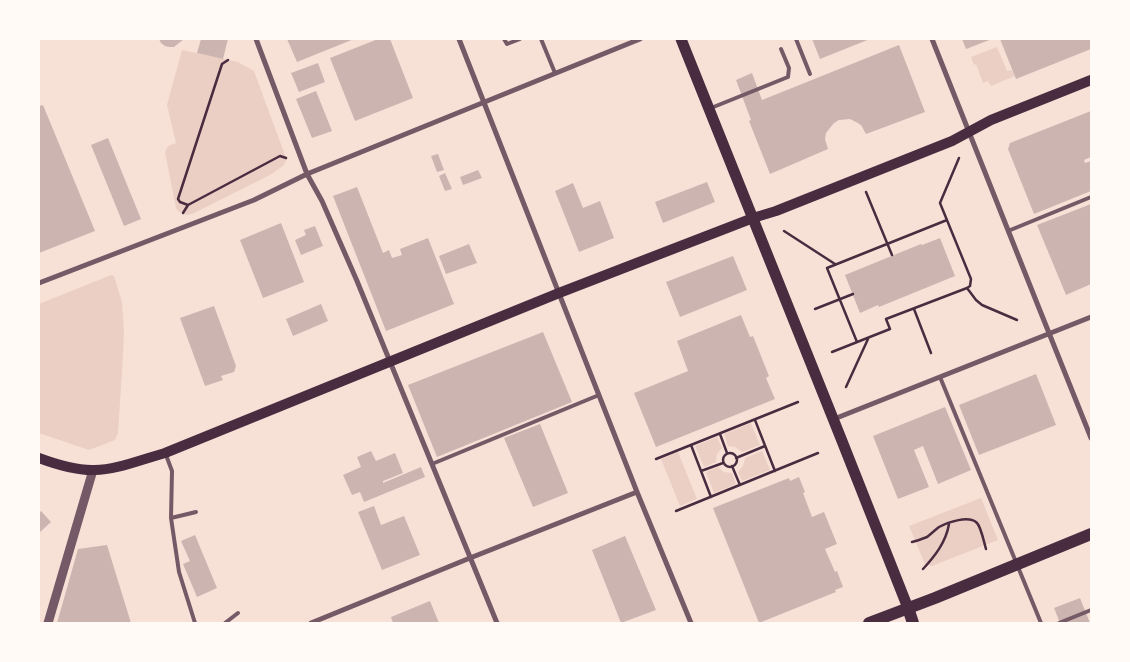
<!DOCTYPE html>
<html>
<head>
<meta charset="utf-8">
<style>
	body { margin:0 }
	#map { position:relative; width:1130px; height:662px; overflow:hidden; background:#f7e1d7; font-family:Roboto,sans-serif }
	canvas { display:block }
	.frame { position:absolute; inset:0; border:40px solid #fffaf5; pointer-events:none }
</style>
</head>
<body>
<div id="map">
<canvas width="1130" height="662"></canvas>
<div class="frame"></div>
</div>
<script>
const context = document.querySelector('canvas').getContext('2d');
context.lineJoin = 'round';
function fill(path, color) { context.fillStyle = color; context.fill(path, 'evenodd'); }
function stroke(path, color, width, dash) { context.strokeStyle = color; context.lineWidth = width; context.lineCap = dash ? 'butt' : 'round'; context.setLineDash(dash || []); context.stroke(path); }
fill(new Path2D(`
	M997,47L1007,71L1012,70L1015,76L991,86L988,81L983,83L976,64L974,65L971,57Z
	M182,50L238,62L254,71L286,158V161L283,166L270,175L192,214L186,215L178,211L176,208L165,152L168,146L176,143L167,105Z
	M111,275L114,276L122,302L124,333L122,373L118,433L115,440L89,450L39,433V304Z
	M751,423L760,445L742,452L735,447L728,446L724,434Z
	M717,437L722,448L717,454L716,462L704,467L695,446Z
	M762,451L770,470L742,481L738,472L743,466L745,458Z
	M678,452L697,499L680,506L661,459Z
	M718,467L724,472L732,473L736,484L714,493L706,472Z
	M981,498L998,540L932,566L925,564L909,526Z`), '#ebcfc5');
fill(new Path2D(`
	M159,39H184L174,47H169L165,46L161,43Z
	M201,39H228L223,59L197,53Z
	M287,39H354L297,62Z
	M378,39H390L413,98L355,121L330,58Z
	M812,39H870L820,59Z
	M962,39H992L966,49Z
	M1000,39H1091V49L1016,79Z
	M899,45L925,112L866,134L861,125L856,122L850,119L839,120L834,123L826,133L825,139L828,149L770,174L749,121L751,120L736,80L752,73L762,100Z
	M318,63L325,82L299,92L291,73Z
	M316,91L332,131L312,138L296,99Z
	M43,105L95,231L39,253V106Z
	M1091,111V157L1084,160L1085,163L1091,161V191L1034,214L1008,149L1010,143Z
	M108,138L141,219L124,226L91,145Z
	M438,154L444,170L437,172L431,156Z
	M478,170L482,178L463,185L460,177Z
	M445,173L452,189L445,191L439,176Z
	M707,182L715,202L663,223L655,202Z
	M573,183L583,208L600,201L614,238L579,252L555,191Z
	M357,187L383,253L389,250L392,258L402,255L400,249L428,238L454,304L386,331L333,196Z
	M1091,204V284L1066,295L1037,225Z
	M281,223L304,282L263,298L240,240Z
	M315,226L323,246L301,255L295,240L306,235L304,230Z
	M940,238L955,276L879,307L878,305L860,313L845,275L921,244L922,245Z
	M469,244L477,263L446,274L439,256Z
	M733,256L747,290L680,317L666,282Z
	M321,304L328,321L293,336L286,319Z
	M214,306L236,366L234,372L221,376L223,380L205,386L180,318Z
	M741,315L750,337L753,336L769,376L766,378L775,399L656,447L634,393L688,371L677,341Z
	M543,332L572,402L437,457L408,385Z
	M1036,374L1056,425L979,455L959,405Z
	M945,407L971,470L938,484L923,446L914,450L929,487L898,499L873,436Z
	M540,424L568,493L533,507L504,438Z
	M371,451L376,461L395,453L403,473L383,481V483L421,467L425,477L364,502L360,492L352,495L343,475L361,467L357,457Z
	M799,477L805,492L803,493L812,517L824,512L837,544L825,549L835,572L837,571L843,587L835,590L836,592L759,623L713,508L789,478L790,481Z
	M374,506L381,525L404,516L420,555L382,570L358,512Z
	M41,511L51,522L39,533V513Z
	M195,535L217,588L197,597L183,564L190,561L181,541Z
	M625,536L656,610L621,623L592,550Z
	M107,545L131,623H57L78,549Z
	M1080,598L1090,623H1060L1054,608Z
	M430,601L439,623H393L391,617Z`), '#ccb4b1');
stroke(new Path2D(`
	M866,192L892,255
	M188,205L180,202L178,199L222,64L228,60
	M183,213L188,205L280,156L286,158
	M784,231L835,264
	M967,288L976,300L982,305L1017,320
	M815,309L853,294
	M914,309L931,353
	M857,342L827,268L947,220
	M832,352L890,329L886,319L967,288L970,286L971,279L940,203L959,158
	M846,387L868,339
	M755,420L775,471
	M720,434L727,453
	M691,445L711,497
	M723 460a7 7 0 1 1 14 0a7 7 0 1 1-14 0Z
	M736,458L765,446
	M656,459L798,402
	M732,466L740,485
	M701,471L723,463
	M676,511L818,453
	M912,542C917,541 922,539 927,537C931,534 935,530 939,527C948,522 969,515 977,523C981,527 984,542 986,549
	M923,569C935,556 946,542 949,524`), '#4a2c40', 2.5);
stroke(new Path2D(`
	M504,39L507,44L520,39
	M541,39L555,73
	M796,39L810,74
	M711,108L788,77L789,68L781,49
	M1008,231L1091,197
	M940,377L1041,623
	M166,455L172,471L171,518L179,572L195,623
	M432,464L599,395
	M171,518L196,512
	M225,623L238,613
	M1059,623L1091,610`), '#755966', 4);
stroke(new Path2D(`
	M256,39L307,174L322,201L357,281L497,623
	M459,39L637,492L691,623
	M932,39C984,172 1038,305 1091,438
	M39,283L254,200L307,174L640,39
	M834,419L1091,317
	M311,623L470,558L637,492`), '#755966', 5);
stroke(new Path2D(`
	M48,623L93,470`), '#755966', 9);
stroke(new Path2D(`
	M39,458C55,464 74,470 92,470C114,471 143,459 165,453L559,293L753,218L776,211L952,141L991,120L1091,80`), '#4a2c40', 10);
stroke(new Path2D(`
	M681,39L842,441L908,608`), '#4a2c40', 11);
stroke(new Path2D(`
	M908,608L913,623
	M869,623L935,598L1091,534`), '#4a2c40', 12);
</script>
</body>
</html>
